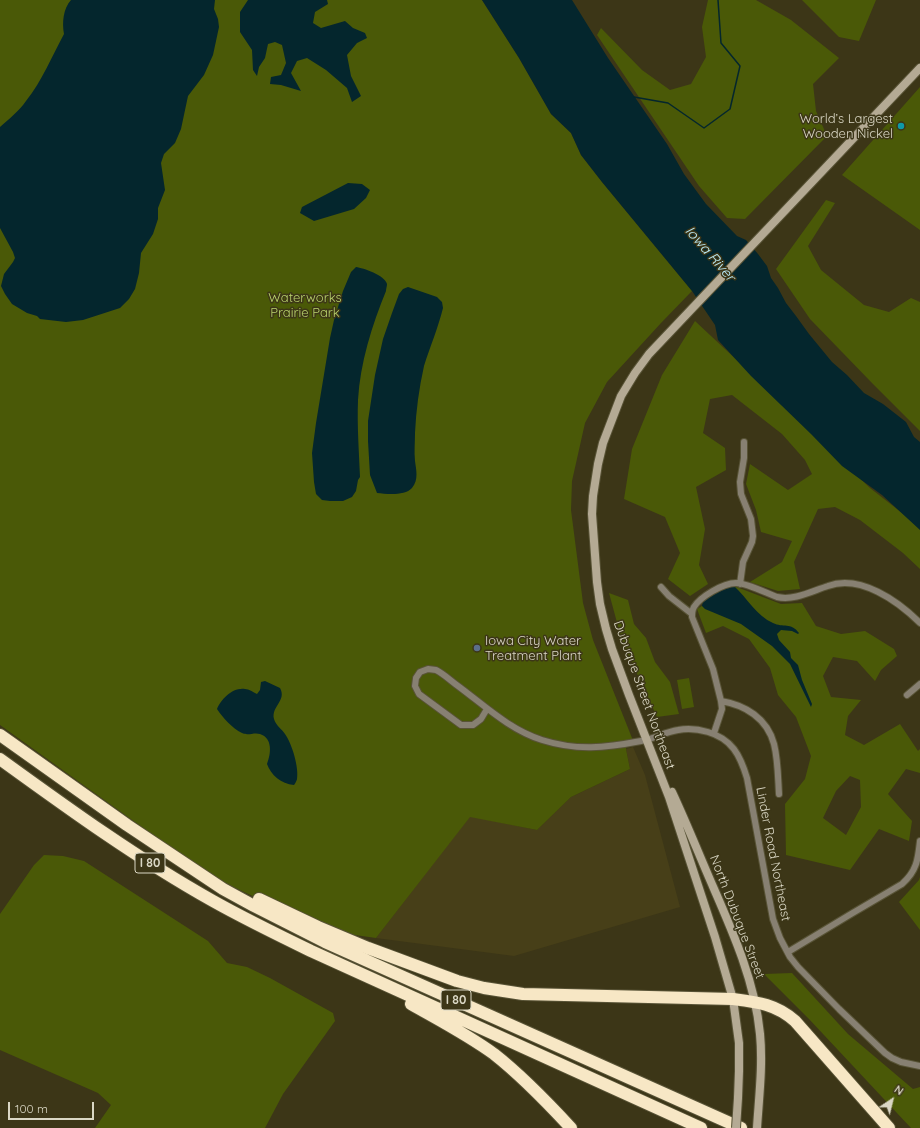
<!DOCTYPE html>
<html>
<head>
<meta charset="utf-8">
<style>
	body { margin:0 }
	#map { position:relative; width:920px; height:1128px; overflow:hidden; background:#3c3617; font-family:Quicksand,sans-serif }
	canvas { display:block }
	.north { position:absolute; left:872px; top:1080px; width:40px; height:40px; -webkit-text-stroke:3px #3c3617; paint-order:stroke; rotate:35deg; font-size:11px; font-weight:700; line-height:16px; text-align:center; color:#dad7c5 }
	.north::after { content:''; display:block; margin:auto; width:14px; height:18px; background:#dad7c5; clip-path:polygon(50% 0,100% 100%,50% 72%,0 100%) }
	.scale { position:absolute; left:8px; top:1102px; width:86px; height:18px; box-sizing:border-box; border:2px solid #dad7c5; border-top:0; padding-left:5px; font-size:12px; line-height:14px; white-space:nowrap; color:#dad7c5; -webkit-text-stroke:3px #3c3617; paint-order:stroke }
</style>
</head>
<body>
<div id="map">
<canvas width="920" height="1128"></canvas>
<div class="north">N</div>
<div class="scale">100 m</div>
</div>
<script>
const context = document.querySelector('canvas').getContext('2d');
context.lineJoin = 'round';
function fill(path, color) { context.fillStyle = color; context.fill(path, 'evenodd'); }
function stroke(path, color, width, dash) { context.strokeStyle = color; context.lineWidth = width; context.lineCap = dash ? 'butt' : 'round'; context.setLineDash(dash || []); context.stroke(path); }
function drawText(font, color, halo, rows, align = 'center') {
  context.font = font + ' Quicksand,sans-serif'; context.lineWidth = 3; context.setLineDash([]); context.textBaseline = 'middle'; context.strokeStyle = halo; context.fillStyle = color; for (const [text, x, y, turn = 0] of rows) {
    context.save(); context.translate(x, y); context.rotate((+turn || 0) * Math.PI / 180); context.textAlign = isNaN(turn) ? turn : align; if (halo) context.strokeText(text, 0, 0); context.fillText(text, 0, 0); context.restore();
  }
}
fill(new Path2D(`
	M633,747L645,775L680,907L514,956L376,938L470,816L537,830L571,797L630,769L626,749Z`), '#473f18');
fill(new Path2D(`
	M0,0H482L519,58L551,114L571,133L581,155L602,182L692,291L661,323L607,382L585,423L572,481L571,510L583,603L593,640L634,743H627L626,749L630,769L571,797L537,830L470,817L376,938L327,931L210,876L0,725Z
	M708,0H756L791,20L839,58L813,84L816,111L827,136L745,219L727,218L699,186L597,35L601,28L642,70L670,90L691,84L706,57L702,27Z
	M802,0H876L859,41L839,37Z
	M920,87V230L842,175Z
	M826,200L835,203L808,246L821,270L864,305L889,312L911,298L920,302V431L872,383L810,319L776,269Z
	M695,321L772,393L870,488L920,527V569L903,553L860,520L835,507L818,509L794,562L800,589L778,591L750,582L782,562L792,541L761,532L756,510L746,484L750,464L788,490L812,474L805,460L782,434L732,395L710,399L703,433L725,448L726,470L696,487L705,529L699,565L708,584L690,596L668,579L680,553L665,517L624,499L632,449L662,375Z
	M734,586L781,604L802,603L816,626L841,634L865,631L894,649L897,656L881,670L875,681L857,661L833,657L823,676L831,697L861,700L848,716L845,735L864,745L900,724L918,751L920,749V773L906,769L888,794L912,821L909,841L879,829L850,870L786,855L785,804L805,779L811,756L796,717L778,695L770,668L749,639L723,626L706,633L697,609ZM850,776L860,780L861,807L846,835L823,818L836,791Z
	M609,593L628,600L634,624L646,638L655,662L670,682L679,714L657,717L622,641Z
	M689,678L694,707L682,709L677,680Z
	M44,855L63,856L84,861L208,941L227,963L247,967L270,978L333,1013L335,1021L283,1094L265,1128H95L111,1105L98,1093L0,1050V914L34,865Z
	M920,877V930L899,902L919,880Z
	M792,973L848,1034L913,1089L920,1087V1128H911L809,1019L764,974Z`), '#4a5907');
fill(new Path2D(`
	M71,0H215L214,9L218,19L219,27L213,55L204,75L188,96L181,129L175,143L164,154L161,163L165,190L158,208V219L153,234L141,253L139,273L135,289L129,299L120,308L83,320L66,322L40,319L37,316L27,313L12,304L5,294L1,286L4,274L13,262L15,258L13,252L0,228V127C9,119 19,111 26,101C42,81 52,56 64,34C62,23 63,9 71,0Z
	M248,0H327L328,4L315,12L313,23L321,28L345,21L353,28L365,33L367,38L357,43L347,55L351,76L361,96L352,102L347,88L326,70L307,58L297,61L291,73L301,91L281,85L270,84L271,77L281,75L286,63L282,45L275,42L268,44L265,58L259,67L257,76L253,70L252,50L240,32V12Z
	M482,0H572L608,58L667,144L684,174L706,204L737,236L746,240L758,254L767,266L771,278L778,288L786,303L796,316L809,334L832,362L847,375L864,393L883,404L906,422L914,437L920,442V530L882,495L842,466L811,434L751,376L718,340L715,325L692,291L602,182L581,155L571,133L551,114L519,58Z
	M348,183L362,184L370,190L366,198L354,209L314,221L300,213L302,207Z
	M356,267C363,268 385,275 387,284C387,286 386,289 386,291C372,325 360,363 358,400C357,426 359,451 360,477L358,480L356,491L352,497L343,501H330L322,500L316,494L314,482L312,453L316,423L330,338L334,320L343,291L351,272Z
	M408,287L437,297L442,302L443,308C438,328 430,347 424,366C419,388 416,411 415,433C415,442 414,452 415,461C416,469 419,480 412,488C405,496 387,494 377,493L370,475L368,441V421L375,375L383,339L392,313L399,294L403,289Z
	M734,586C747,598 757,616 773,623C783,628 791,622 799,633L798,634L792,631L781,630L777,634L779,640L790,652L791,658L798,665L802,680L812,704L811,707L790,664L772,646L741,624L705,609L702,606C704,594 723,588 734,586Z
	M265,681L280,688C287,701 271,706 274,719C276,726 282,729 285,734C292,744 299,767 297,779C297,780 295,784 294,785C281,784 271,775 267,764C271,754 273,738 260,734C254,732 248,736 242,733C232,728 223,718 217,709C221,699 233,687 245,689C249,689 253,692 257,694L260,690L261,682Z`), '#04262d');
stroke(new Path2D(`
	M634,97L668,103L704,128L730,109L740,66L721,43L718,0`), '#04262d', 1.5);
const minor = new Path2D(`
	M740,584L743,562L752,542L753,536L751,519L741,494L740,482L744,458V442
	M661,587L669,596L692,614
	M907,695L920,684
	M721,701C745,705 767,718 774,744C778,760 778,778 779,794
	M487,709L481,719L473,725H461L419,694L415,686L416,678L420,672L428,669L436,670C444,674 451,681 458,686C485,706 510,730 542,740C577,751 605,748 641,741C654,739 665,732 678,730C688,728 698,729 708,732C732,739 740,755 747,778L773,919L780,938L790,957L798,967L839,1009L885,1053L892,1058L901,1062L920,1066
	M714,733L722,709L721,701L713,669L692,617C692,613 692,610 694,607C700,597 723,583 736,583C747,583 766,593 777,597C794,601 812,591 828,586C860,574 898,601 920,623
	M788,952L851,914L902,884C917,871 918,859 920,841`);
const secondary = new Path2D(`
	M672,792C686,822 698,852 711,882C732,930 755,981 760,1034C763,1065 759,1097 757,1128
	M738,1098L739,1071V1043L733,999L715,937L669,797L629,695L612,649L606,629L600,604L597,582L592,514L593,496L598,464L603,443L621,396L635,373L649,354L920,68`);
const motorway = new Path2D(`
	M0,735L127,825L223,889L254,906L325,942L741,1128
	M0,759C69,809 138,859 213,901C245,919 278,935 311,951L701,1128
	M259,899L318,927L368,948L457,981L484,988L523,994L733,999C757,1002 776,1004 795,1021L889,1128
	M411,1004C439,1020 468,1035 494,1054C522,1076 547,1102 571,1128`);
stroke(minor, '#585336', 8);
stroke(secondary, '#585336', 10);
stroke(motorway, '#585336', 14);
stroke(minor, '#878072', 6);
stroke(secondary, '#b4aa94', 8);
stroke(motorway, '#f7e7c5', 12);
const secondaryBridge = new Path2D(`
	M736,1128L738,1098`);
stroke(secondaryBridge, '#585336', 10, []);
stroke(secondaryBridge, '#b4aa94', 8);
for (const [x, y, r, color] of [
	[901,126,4,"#0f9aa8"],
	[477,648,4,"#5c6f8a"]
]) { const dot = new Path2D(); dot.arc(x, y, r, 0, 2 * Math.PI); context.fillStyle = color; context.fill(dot); stroke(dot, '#3c3617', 1.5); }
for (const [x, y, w] of [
	[150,863,30],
	[456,1000,30]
]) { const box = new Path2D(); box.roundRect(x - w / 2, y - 10, w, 20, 3); context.fillStyle = '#3c3617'; context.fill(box); stroke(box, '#dad7c5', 1); }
drawText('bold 12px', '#dad7c5', null, [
	["I 80",150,863],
	["I 80",456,1000]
]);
drawText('13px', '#dad7c5', '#3c3617', [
	["World’s Largest",893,119],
	["Wooden Nickel",893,134],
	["Iowa City Water",485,641,"left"],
	["Treatment Plant",485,656,"left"]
], 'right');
drawText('13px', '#bad36d', '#3c3617', [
	["Waterworks",305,298],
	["Prairie Park",305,313]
]);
drawText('13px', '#dad7c5', '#3c3617', [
	["Dubuque Street Northeast",644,695,70],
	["Linder Road Northeast",773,854,79],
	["North Dubuque Street",737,917,69]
]);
drawText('italic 14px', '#b9e9f6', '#3c3617', [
	["Iowa River",710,254,49]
]);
</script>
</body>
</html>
